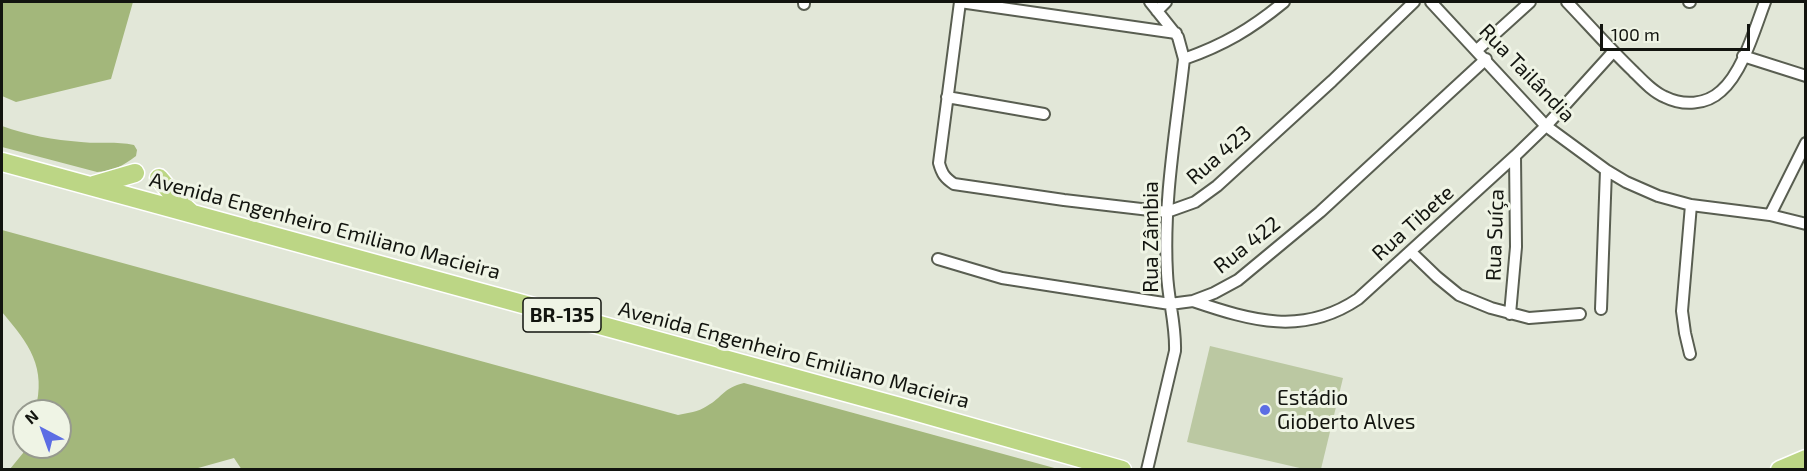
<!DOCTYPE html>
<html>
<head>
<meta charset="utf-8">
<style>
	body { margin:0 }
	#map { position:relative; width:1807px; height:471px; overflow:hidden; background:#e2e7d8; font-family:"Exo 2",sans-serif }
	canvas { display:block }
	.frame { position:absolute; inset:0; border:3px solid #12140f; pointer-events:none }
	.north { position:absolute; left:12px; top:399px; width:60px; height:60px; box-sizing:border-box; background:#eff4e5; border:2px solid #979a8f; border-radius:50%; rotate:319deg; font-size:16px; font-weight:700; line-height:24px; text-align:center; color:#12140f }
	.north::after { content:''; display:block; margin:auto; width:21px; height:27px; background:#5c6de4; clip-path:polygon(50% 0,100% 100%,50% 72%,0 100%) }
	.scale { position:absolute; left:1600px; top:24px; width:150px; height:27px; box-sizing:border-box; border:3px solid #12140f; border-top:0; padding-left:8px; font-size:18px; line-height:21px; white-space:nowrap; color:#12140f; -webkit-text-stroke:4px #eff4e5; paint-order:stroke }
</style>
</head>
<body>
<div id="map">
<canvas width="1807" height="471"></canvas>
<div class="frame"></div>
<div class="north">N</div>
<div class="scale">100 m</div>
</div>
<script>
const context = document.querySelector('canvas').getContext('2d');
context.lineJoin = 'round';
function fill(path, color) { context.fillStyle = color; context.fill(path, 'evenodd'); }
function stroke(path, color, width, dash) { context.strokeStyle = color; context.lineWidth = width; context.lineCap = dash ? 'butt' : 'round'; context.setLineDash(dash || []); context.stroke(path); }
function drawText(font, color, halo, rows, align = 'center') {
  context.font = font + ' "Exo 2",sans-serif'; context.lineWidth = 6; context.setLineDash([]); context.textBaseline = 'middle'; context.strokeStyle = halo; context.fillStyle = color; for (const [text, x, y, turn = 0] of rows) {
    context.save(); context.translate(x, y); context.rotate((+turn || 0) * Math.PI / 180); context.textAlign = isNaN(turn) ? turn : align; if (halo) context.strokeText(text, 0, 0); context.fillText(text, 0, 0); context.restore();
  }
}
fill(new Path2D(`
	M1210,346L1343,378L1321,469H1304L1187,442Z`), '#bbc8a2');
fill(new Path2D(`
	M2,2H133L111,79L16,102L2,96Z
	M2,126C27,135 54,140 81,142C99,144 116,141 134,145L137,150L136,156C123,166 113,171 97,172L2,147Z
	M2,230L678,415C688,413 698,412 707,406C723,397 723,388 744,383L1058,469L242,470L234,458L191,470L10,469L28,447H60V411H35C47,367 29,344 2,312Z`), '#a3b77b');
const street = new Path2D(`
	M804,2V4
	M1431,2L1546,126L1606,170L1626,182L1658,196L1691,205L1770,215L1806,224
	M1567,2C1589,25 1610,49 1633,71C1643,81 1653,92 1665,97C1683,106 1706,105 1721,91C1743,72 1755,28 1765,2
	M1689,2H1690
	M1157,11L1166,2
	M1176,33L960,2L939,163C942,174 945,178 954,184L1064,200L1167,212L1195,202L1217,186L1332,81L1414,2
	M1477,50L1530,2
	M1743,56L1806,76
	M1184,59C1224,45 1251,29 1284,2
	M947,97L1044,114
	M1770,215L1806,143
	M1411,252L1437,277L1459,295L1491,308L1529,318L1580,314
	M938,259L1002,278L1170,304L1193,301L1214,293L1238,280L1320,212L1486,59
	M1193,301C1252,321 1303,336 1358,299L1515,156L1546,126L1613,52
	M1601,309L1606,170
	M1510,314L1516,247L1515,156
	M1690,354L1685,333L1682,311L1691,205
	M1147,470L1175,351C1176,324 1168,300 1167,273C1163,202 1176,130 1184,59L1178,37L1150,2`);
const highway = new Path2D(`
	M2,162L900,407L1122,470
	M159,178L180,203L191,213
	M94,185L135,173
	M1780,470L1806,459`);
stroke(street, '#595e51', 14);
stroke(highway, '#fff', 21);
stroke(street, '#fff', 10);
stroke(highway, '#bcd685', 18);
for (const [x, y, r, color] of [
	[1265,410,6,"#5c6de4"]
]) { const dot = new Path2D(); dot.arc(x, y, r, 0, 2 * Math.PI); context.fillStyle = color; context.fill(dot); stroke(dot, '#eff4e5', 2); }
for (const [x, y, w] of [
	[562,315,78]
]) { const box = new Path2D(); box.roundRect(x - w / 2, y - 17, w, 34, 4.5); context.fillStyle = '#eff4e5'; context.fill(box); stroke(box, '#12140f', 1.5); }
drawText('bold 20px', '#12140f', null, [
	["BR-135",562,315]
]);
drawText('21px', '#12140f', '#eff4e5', [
	["Rua Tailândia",1527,73,46],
	["Rua 423",1219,155,-41],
	["Rua Tibete",1413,223,-42],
	["Avenida Engenheiro Emiliano Macieira",325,226,15],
	["Rua Suíça",1495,235,-88],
	["Rua Zâmbia",1151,237,-90],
	["Rua 422",1247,245,-38],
	["Avenida Engenheiro Emiliano Macieira",794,355,15]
]);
drawText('21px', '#12140f', '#eff4e5', [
	["Estádio",1277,398],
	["Gioberto Alves",1277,422]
], 'left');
</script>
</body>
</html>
